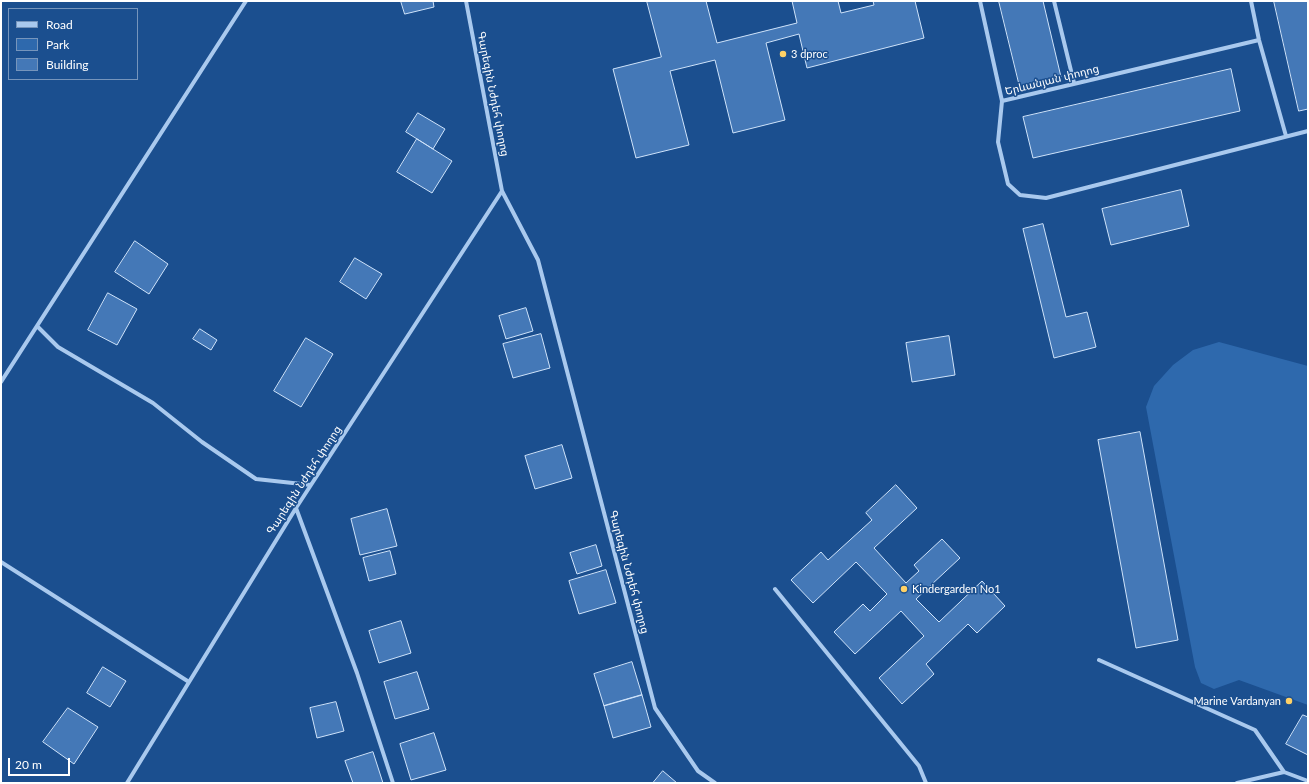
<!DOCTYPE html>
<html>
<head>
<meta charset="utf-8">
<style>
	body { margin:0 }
	#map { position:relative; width:1309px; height:784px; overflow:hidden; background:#1b4f8f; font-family:Lato,sans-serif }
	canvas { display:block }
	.frame { position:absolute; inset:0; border:2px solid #fff; pointer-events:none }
	.legend { position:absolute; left:8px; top:8px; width:130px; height:72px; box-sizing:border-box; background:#1b4f8f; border:1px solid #7695bc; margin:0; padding:5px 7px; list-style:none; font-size:12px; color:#fff }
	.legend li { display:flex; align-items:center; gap:8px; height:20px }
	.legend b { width:20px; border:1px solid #7695bc }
	.scale { position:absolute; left:8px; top:758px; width:62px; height:18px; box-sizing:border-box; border:2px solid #fff; border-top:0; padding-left:5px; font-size:12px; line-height:14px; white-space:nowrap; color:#fff; -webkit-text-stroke:3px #1b4f8f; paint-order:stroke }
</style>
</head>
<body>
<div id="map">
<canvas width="1309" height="784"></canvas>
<div class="frame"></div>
<ul class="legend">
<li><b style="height:5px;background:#a9c9ee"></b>Road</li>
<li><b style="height:11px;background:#2e69ad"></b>Park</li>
<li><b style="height:11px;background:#4478b7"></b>Building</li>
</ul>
<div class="scale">20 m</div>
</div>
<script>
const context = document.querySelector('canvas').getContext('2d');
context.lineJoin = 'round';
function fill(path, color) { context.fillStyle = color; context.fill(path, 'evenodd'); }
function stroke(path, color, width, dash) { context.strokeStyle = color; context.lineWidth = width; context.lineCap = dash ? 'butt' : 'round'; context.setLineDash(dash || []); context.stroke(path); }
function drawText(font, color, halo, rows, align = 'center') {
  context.font = font + ' Lato,"Noto Sans Armenian",sans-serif'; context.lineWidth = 3; context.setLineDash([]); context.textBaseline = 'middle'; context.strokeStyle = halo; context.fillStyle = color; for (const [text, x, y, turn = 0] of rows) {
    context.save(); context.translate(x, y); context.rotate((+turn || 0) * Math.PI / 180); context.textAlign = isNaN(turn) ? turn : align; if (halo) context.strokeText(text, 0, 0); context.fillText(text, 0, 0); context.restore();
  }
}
fill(new Path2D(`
	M1219,342L1308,366V705L1239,680L1214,689L1201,683L1195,667L1146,407L1154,386L1173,365L1193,350Z`), '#2e69ad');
const building = new Path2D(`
	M401,1H433L434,7L405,14Z
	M647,1H706L717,43L797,23L792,1H838L841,13L874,5L873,1H915L924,38L807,68L799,34L766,43L785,120L733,133L715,60L670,71L689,145L636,158L613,69L661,57Z
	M999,1H1043L1061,77L1020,87Z
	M1274,1H1308V109L1299,111Z
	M1231,69L1240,111L1033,158L1023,117Z
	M418,113L445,129L433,149L406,132Z
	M417,139L452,161L432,193L397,172Z
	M1181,190L1189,226L1111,245L1102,209Z
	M1043,224L1066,317L1087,312L1096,347L1054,358L1023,229Z
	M135,241L168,264L149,294L115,272Z
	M355,258L382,274L366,299L340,282Z
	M108,293L137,309L117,345L88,330Z
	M526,308L533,331L506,339L499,316Z
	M200,329L217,340L211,350L193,339Z
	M541,334L550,368L513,378L503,344Z
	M949,336L955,375L912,382L906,343Z
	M306,338L333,354L301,407L274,391Z
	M1140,432L1178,640L1136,648L1098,440Z
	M562,445L572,478L535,489L525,456Z
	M896,485L917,508L874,548L906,583L919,571L914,565L942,539L960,558L916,599L939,622L982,581L1005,606L977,633L968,624L926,664L934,674L902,704L879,678L924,636L901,611L855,654L834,632L863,604L870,611L887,594L856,562L813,603L791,580L821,552L828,560L872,520L866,513Z
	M387,509L397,546L360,555L351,519Z
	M596,545L602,566L577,574L570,553Z
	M390,551L396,574L369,581L363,558Z
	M606,570L616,603L579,614L569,581Z
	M401,621L411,653L379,663L369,631Z
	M632,662L642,695L604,706L594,674Z
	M103,667L126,681L110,707L87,693Z
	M417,672L429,709L395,719L384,682Z
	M642,695L651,727L613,738L604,706Z
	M336,702L344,731L317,738L310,708Z
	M68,708L98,727L74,764L43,742Z
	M1303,715L1308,717V755L1286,744Z
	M434,733L446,770L411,780L400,744Z
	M373,752L383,783H353L345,761Z
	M663,771L677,783H653Z`);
fill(building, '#4478b7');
stroke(building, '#cfe3fa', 1);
stroke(new Path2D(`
	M466,1L502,191L538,260L655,708L698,771L715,783
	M980,1L1002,101
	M1054,1L1074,83
	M1251,1L1259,40L1286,136
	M1259,40L1002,101L998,142L1008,184L1020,195L1046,198L1308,131
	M37,326L58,347L153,403L202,442L256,479L311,485
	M1,382L246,1
	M296,508L357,673L393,783
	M1,562L189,682
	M775,589L919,766L926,783
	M1099,660L1255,730L1284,772
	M127,783L296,508L502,191
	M1237,783L1284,772L1308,781`), '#a9c9ee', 4);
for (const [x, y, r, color] of [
	[783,54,4,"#ffd166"],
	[904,589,4,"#ffd166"],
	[1289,701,4,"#ffd166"]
]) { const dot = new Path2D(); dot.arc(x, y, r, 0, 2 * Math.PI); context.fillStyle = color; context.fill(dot); stroke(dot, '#1b4f8f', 1.5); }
drawText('11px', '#fff', '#1b4f8f', [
	["3 dproc",791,54],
	["Kindergarden No1",912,589],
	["Marine Vardanyan",1281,701,"right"]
], 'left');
drawText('11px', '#fff', '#1b4f8f', [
	["Երևանյան փողոց",1052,80,-14],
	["Գարեգին Նժդեհ փողոց",493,94,79],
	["Գարեգին Նժդեհ փողոց",304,480,-57],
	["Գարեգին Նժդեհ փողոց",629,572,75]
]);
</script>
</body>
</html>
